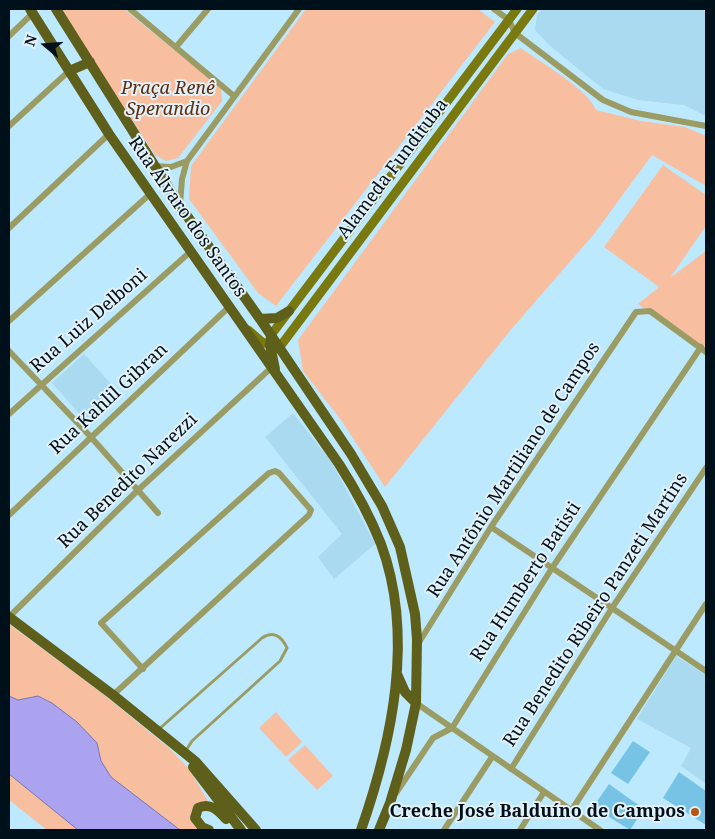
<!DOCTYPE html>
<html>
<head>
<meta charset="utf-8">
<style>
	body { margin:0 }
	#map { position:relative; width:715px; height:839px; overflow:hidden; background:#bde9ff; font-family:"Noto Serif",serif }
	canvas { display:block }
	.frame { position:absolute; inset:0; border:10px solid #00101a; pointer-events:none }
	.north { position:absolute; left:20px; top:20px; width:50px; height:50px; -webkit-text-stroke:4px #e3f1f8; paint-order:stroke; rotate:288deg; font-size:14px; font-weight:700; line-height:20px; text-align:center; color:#00101a }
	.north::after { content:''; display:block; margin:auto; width:18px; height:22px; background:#00101a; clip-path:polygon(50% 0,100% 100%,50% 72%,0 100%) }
</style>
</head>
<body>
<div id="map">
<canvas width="715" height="839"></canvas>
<div class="frame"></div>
<div class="north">N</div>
</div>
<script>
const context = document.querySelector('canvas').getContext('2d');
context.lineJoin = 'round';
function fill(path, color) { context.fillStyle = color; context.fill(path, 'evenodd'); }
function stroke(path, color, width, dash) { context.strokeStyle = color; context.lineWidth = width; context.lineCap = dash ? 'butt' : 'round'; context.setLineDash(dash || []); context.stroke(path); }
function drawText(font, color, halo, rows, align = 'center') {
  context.font = font + ' "Noto Serif",serif'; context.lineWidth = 4; context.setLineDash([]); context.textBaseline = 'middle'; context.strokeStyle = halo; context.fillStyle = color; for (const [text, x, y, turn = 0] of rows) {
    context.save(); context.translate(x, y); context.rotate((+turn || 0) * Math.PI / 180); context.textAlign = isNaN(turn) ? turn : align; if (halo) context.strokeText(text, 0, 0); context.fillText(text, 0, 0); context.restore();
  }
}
fill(new Path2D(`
	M542,9H706V116L684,105L638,100L603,89L549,45L535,30L537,15Z
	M84,354L122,396L90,426L52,383Z
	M293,413L332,463L375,544L334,579L318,557L342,534L265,437Z
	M676,656L706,675V784L681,766L691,748L637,719Z`), '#a9daf0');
fill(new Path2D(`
	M59,9H124L221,88L222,101L178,158L166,161L155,155Z
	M306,9H478L495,22L276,306L258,293L189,199L191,166Z
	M521,48C541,63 588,89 596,110L641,121L685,127L706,136V186L652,155L594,234L509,332L385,487L341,420L303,371L298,340L508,54Z
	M663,165L706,195V226L670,278L706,251V355L638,304L659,287L604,247Z
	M9,624L103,694L169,748L189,769L208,801C196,802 191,807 190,819L198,830H47L9,800Z
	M276,712L302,742L286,757L259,728Z
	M305,745L333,776L317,790L288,760Z`), '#f8bea0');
const water = new Path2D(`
	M9,696L18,700L38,696L52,703L77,722L97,743L101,761L111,777L180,830H78L9,774Z`);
fill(water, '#aba2f0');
stroke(water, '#7876b0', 1);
fill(new Path2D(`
	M633,741L650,752L628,784L611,773Z
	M679,772L706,791V825L663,798Z
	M609,784L644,809L630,830L593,807Z`), '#77c3e6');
stroke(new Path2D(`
	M158,730L262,638C274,630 282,637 287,648L280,661L192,741L185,752`), '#9b9c63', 3);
stroke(new Path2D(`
	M130,9L234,96
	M494,9L509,20L515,33L603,100L631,112L706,126
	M9,36L33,13
	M176,47L208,9
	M9,126L69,71
	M154,166L171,167L187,161
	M180,205L182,179L187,161L299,9
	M9,228L109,134
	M9,321L150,194
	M9,351L90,436L158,513
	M9,414L190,252
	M9,515L230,306
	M491,527L706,671
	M9,617L137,491L271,368
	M418,644L491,527L636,312L650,311L706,352
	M113,695L309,515L311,510L279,473L275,471L269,473L101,623L143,669
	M416,703L600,830
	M511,769L612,608L706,468
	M396,793L433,738L452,728L552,568L701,347
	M571,811L706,604
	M444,830L492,757
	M520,830L544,792`), '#9b9c63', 6);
stroke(new Path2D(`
	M248,330L262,342L279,348L533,9
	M271,335L517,9`), '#7a7910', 9);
stroke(new Path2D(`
	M30,9L109,134L339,464C355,489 370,516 381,544C415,636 392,741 361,830
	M56,9L180,206L260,319L351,454L382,506L400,547L415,614L417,639L416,703L406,750L390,803L379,830
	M69,71L90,62
	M260,319L277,318L289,311
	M271,335L270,345L275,369
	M9,617L113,695L196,762L256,830
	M397,674L405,692L416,703
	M193,767L241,830
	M209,830L202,827L195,818L198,808C210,802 218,810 226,819`), '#5f5f1c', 10);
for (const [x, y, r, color] of [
	[695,812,5,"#b55510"]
]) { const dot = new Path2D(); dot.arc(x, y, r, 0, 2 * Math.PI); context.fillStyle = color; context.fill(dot); stroke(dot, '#e3f1f8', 2); }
drawText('italic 18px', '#5f2d0d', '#e3f1f8', [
	["Praça Renê",168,89],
	["Sperandio",168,110]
]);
drawText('18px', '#00101a', '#e3f1f8', [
	["Alameda Fundituba",393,169,-53],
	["Rua Álvaro dos Santos",187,217,55],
	["Rua Luiz Delboni",89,321,-41],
	["Rua Kahlil Gibran",109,399,-43],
	["Rua Antônio Martiliano de Campos",514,470,-57],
	["Rua Benedito Narezzi",128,481,-44],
	["Rua Humberto Batisti",526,582,-57],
	["Rua Benedito Ribeiro Panzeti Martins",596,610,-57]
]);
drawText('bold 18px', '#00101a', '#e3f1f8', [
	["Creche José Balduíno de Campos",685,812]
], 'right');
</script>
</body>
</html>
